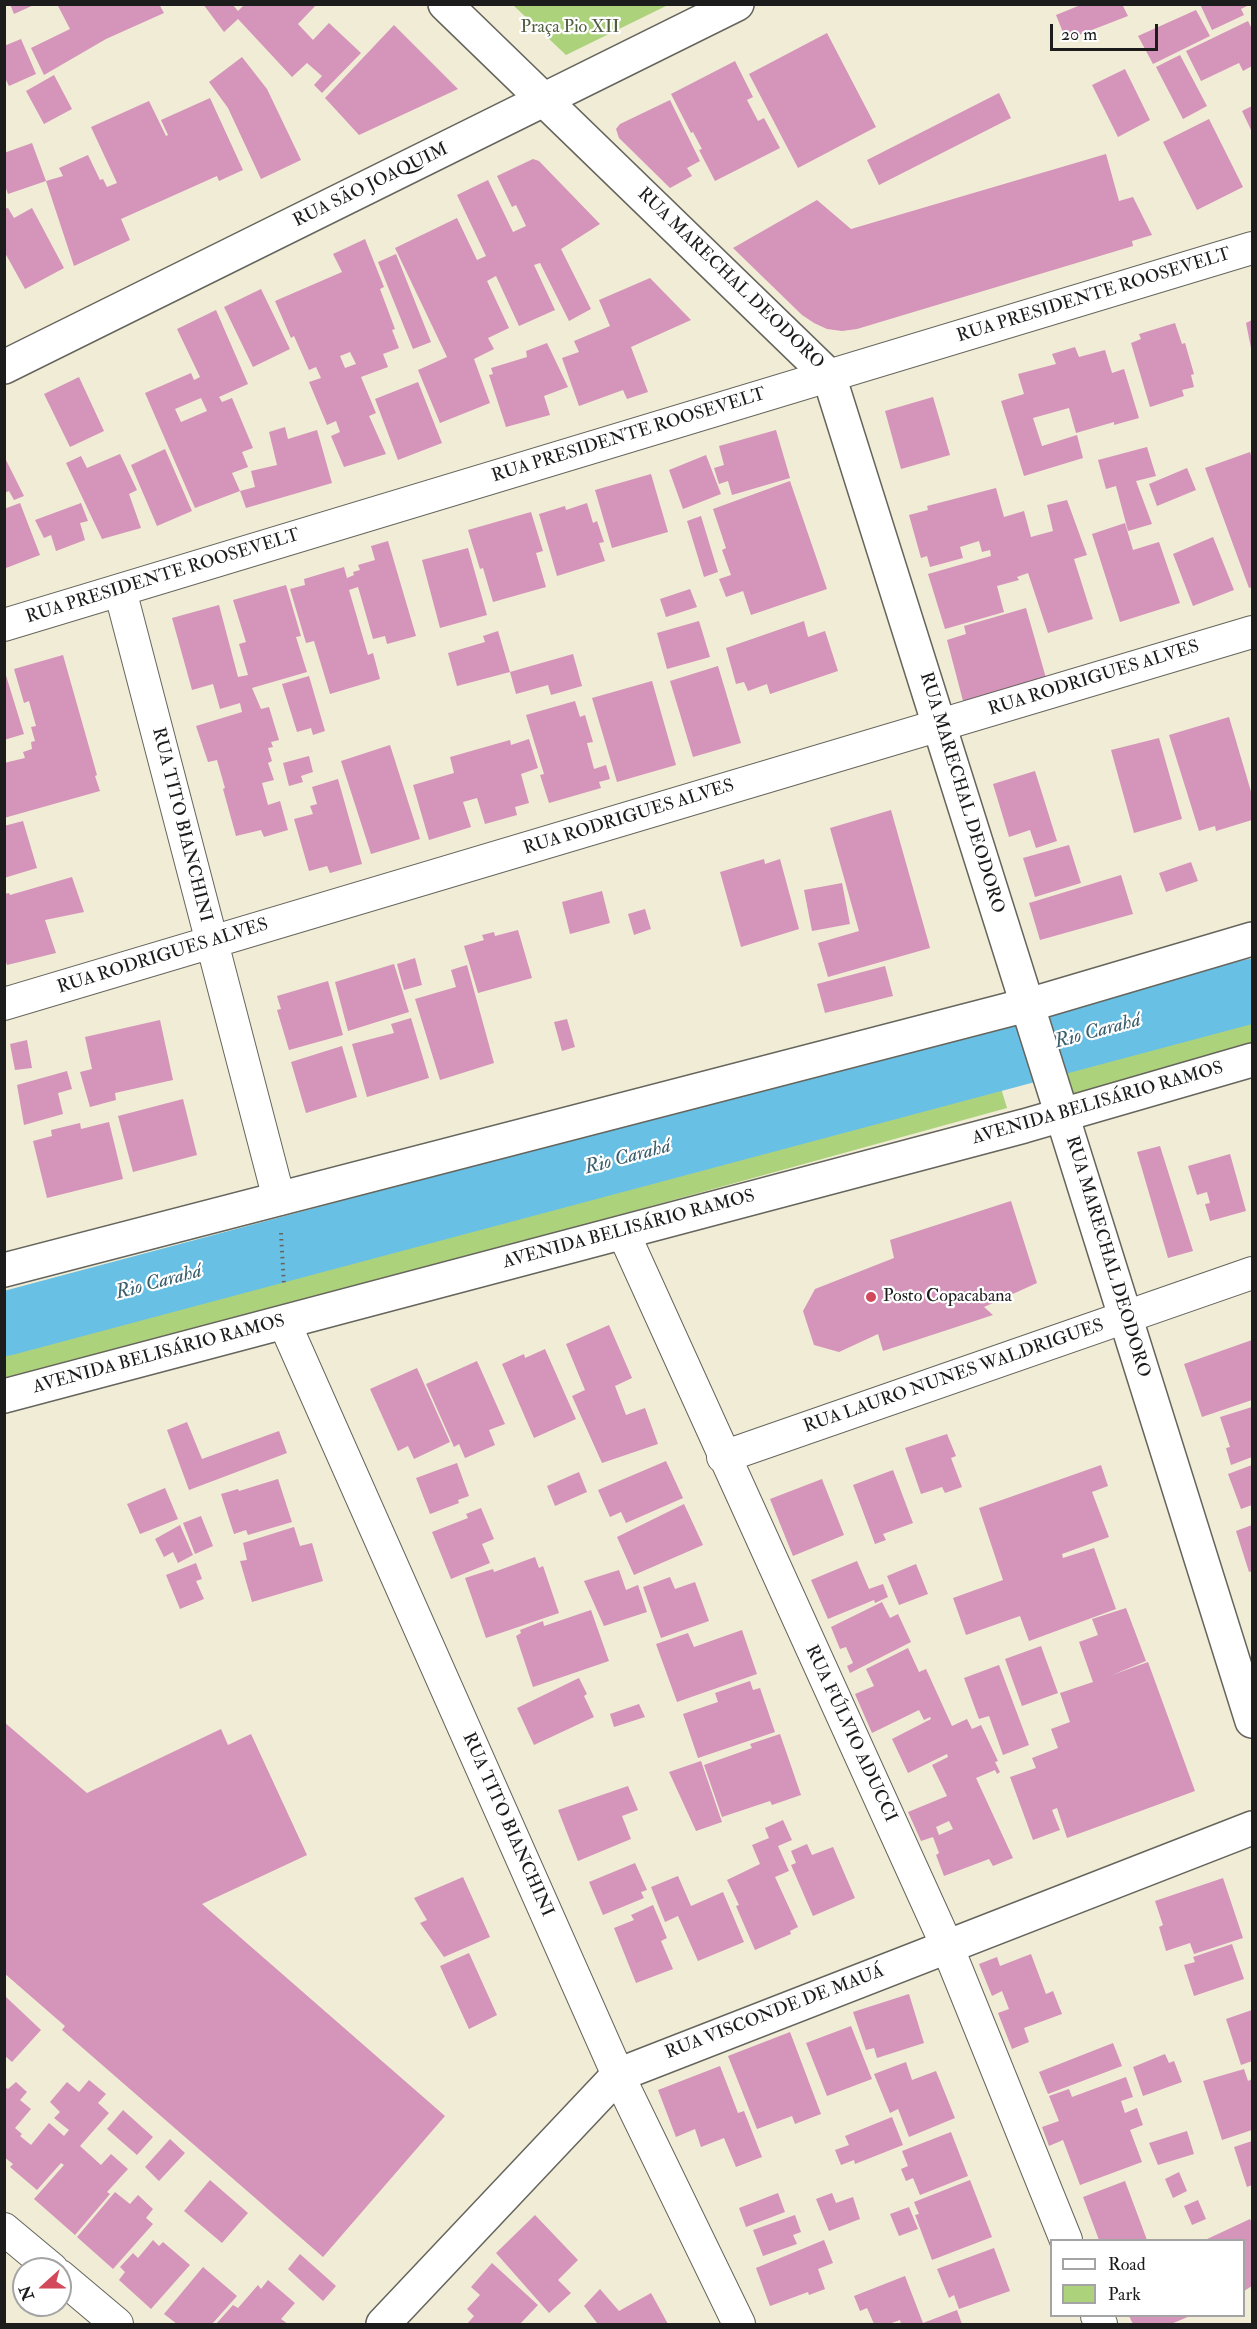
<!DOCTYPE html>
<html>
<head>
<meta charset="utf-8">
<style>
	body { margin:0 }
	#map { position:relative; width:1257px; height:2329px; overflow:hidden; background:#f0ecd6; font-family:"IM FELL Double Pica",serif }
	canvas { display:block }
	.frame { position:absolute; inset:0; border:6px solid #1c1c1c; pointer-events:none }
	.legend { position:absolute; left:1050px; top:2239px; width:195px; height:78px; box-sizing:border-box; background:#fff; border:2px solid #a4a4a4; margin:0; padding:8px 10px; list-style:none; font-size:18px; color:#1c1c1c }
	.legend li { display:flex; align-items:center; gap:12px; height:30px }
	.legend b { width:30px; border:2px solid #a4a4a4 }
	.north { position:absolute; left:12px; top:2257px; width:60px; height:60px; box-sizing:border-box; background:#fff; border:2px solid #a4a4a4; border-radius:50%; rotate:249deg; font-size:16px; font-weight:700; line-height:24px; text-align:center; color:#1c1c1c }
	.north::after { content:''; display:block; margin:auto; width:21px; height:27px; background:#d1495b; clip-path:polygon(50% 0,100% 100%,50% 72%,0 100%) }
	.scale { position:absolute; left:1050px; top:24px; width:108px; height:27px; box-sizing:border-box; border:3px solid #1c1c1c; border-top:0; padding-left:8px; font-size:18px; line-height:21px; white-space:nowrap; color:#1c1c1c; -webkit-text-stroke:4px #fff; paint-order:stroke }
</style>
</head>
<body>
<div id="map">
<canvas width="1257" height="2329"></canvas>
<div class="frame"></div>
<ul class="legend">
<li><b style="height:8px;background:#fff"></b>Road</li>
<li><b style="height:16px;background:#add27c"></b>Park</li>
</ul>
<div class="north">N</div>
<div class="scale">20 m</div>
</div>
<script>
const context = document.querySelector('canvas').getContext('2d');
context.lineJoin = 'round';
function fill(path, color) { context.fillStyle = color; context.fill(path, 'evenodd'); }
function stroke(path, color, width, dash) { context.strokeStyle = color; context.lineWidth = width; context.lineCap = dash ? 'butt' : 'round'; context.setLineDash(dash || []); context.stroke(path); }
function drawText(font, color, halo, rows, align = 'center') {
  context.font = font + ' "IM FELL Double Pica",serif'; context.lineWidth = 4.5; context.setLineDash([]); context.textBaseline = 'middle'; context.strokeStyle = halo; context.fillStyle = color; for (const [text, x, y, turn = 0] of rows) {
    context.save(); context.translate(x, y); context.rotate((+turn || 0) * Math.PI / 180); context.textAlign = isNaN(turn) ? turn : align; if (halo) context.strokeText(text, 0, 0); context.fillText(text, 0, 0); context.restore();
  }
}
fill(new Path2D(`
	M513,5H668L566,55Z
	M1252,971V1044L1059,1100L1038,1034Z
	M987,1042L1007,1108L278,1309L5,1379V1296Z`), '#add27c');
stroke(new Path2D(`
	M4,1324L1252,991`), '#68c1e5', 64);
fill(new Path2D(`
	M10,4H36L14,14Z
	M57,4H159L164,13L106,39L44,75L31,48L70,29Z
	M203,4H232L238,11L245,4H317L298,24L313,40L329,23L361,53L322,93L314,85L322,76L307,63L292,77L238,19L224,32Z
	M1083,4H1122L1128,16L1066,40L1056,15Z
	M1200,4H1246L1247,6L1241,9L1244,15L1212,30Z
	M1196,10L1210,36L1153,64L1138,36Z
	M1248,21L1252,29V66L1243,71L1239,63L1201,81L1186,51Z
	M394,25L458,89L359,135L325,98Z
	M827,33L876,127L798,168L749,74Z
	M21,39L36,74L9,86L4,76V46Z
	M1180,55L1207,106L1183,119L1156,67Z
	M242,57L267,89L301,160L261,179L228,108L209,82Z
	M735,61L753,97L747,100L758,121L764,118L780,148L715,181L699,150L702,149L693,132L691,133L671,94Z
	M1125,69L1150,120L1118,137L1092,85Z
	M54,75L72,109L44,124L26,91Z
	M999,93L1011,118L879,185L867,160Z
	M210,98L243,170L219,181L217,176L121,219L130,240L74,266L46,181L63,176L59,168L88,155L100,180L103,179L107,187L117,183L91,127L149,101L166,136L168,135L161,120Z
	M670,100L700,161L687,168L692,176L670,188L619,138L616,129L620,124Z
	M1252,106V132L1242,111Z
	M1209,119L1243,187L1197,210L1163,142Z
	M32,143L46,181L8,194L4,183V153Z
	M1106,154L1119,201L1133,197L1152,235L1132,241L1133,246L857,329L842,331L827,329L814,323L802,315L733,248L817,200L851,229Z
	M533,159L539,161L600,224L561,249L591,309L569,321L540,263L534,265L555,310L519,326L496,276L487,281L509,328L488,338L494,349L474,359L490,403L440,423L418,370L447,357L395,248L457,218L477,260L486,256L457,195L488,180L513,232L526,226L516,205L512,207L497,176Z
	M8,208L14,218L32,208L64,268L25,289L4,251V209Z
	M365,239L384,287L380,289L395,329L392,330L399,348L383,354L388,367L361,377L376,413L369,416L386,454L344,467L331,436L340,432L336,421L327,425L309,382L321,378L316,367L309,370L294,336L291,338L275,301L342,272L333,254ZM350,352L356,364L345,368L340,356Z
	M396,254L431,342L413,349L378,262Z
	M650,278L691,320L631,347L648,392L627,399L623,390L579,406L562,358L579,352L574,341L610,326L599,300Z
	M261,289L290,349L253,367L224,307Z
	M216,310L248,384L219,397L222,402L232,398L253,448L242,452L248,467L232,473L240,491L195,508L145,393L191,373L194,380L200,377L177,329ZM201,398L207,411L181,422L175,409Z
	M1252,320V353L1246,323Z
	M1175,323L1182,344L1185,343L1194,374L1191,375L1194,387L1182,390L1184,396L1150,407L1131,343L1141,339L1139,334Z
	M547,343L568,387L544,396L550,415L506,427L489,375L493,374L491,368L527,357L526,351Z
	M1075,347L1079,357L1105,350L1112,373L1124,369L1139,418L1114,425V422L1076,433L1069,408L1033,418L1042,446L1077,435L1083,458L1024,476L1001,401L1024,394L1018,374L1056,364L1052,354Z
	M79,377L104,431L70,447L44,394Z
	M418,382L442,443L398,460L375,399Z
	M933,397L950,455L901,469L885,411Z
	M285,427L288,439L317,430L332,483L246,508L240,491L255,487L251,471L277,465L269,432Z
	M776,430L790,478L732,495L728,481L719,484L714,468L724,465L719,446Z
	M1147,447L1156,476L1136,481L1152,524L1128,531L1116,486L1106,489L1098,460Z
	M165,449L192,511L157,526L131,465Z
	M1250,452L1252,459V587L1249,588L1205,468Z
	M120,454L137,490L129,494L141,528L102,539L66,463L81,456L87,468Z
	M706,455L721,494L683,509L669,470Z
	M4,456L24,496L14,500L9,491L4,493Z
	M1187,468L1196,490L1157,506L1149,484Z
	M651,474L668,532L612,548L595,490Z
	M790,481L827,589L751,615L743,591L726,597L719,579L731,575L722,550L726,548L713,509Z
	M996,488L1004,517L1024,511L1031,537L1053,531L1047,505L1067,500L1087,555L1074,559L1093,619L1048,633L1028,573L1017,577L1019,580L997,586L1004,612L945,629L928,574L991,556L990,550L982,552L979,541L960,547L963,558L930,567L927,556L921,558L909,515L928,510L927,506Z
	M20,503L40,555L6,568L4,563V509Z
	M81,503L88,521L80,523L85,540L56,551L51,535L44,538L35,520Z
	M587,503L593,523L597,521L604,542L599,543L605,561L557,576L539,514L565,506L566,510Z
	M531,512L543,551L536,553L546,587L493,602L483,568L480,569L468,530Z
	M701,516L718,572L704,577L687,521Z
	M1125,523L1133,550L1159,542L1180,603L1120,622L1092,534Z
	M1213,537L1234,590L1193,606L1173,554Z
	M388,541L416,636L387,644L385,636L373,639L358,587L349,590L368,655L373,653L380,679L330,694L314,641L306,643L290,589L305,585L304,579L344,567L347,578L354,575L353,572L360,570L358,565L375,560L371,546Z
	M468,548L487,615L440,628L422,560Z
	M286,585L301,636L296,637L307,672L252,688L261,709L269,707L279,740L271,742L273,747L268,748L272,761L268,763L274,780L262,783L268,805L280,801L288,830L264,837L261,830L236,836L223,789L225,788L217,760L208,762L196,726L242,712L240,703L220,709L213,684L192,690L172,618L219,605L238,677L248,675L239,644L246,642L233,600Z
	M690,589L697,607L666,617L660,599Z
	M1026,608L1046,678L963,701L947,640L966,634L964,626Z
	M699,621L710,657L667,669L657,633Z
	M804,621L808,637L825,631L838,671L770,694L767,684L748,691L744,682L736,684L726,648Z
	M498,631L510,672L457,686L448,653L485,642L483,636Z
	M573,654L582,686L551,695L548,685L516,694L510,672Z
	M63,655L97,775L95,776L100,791L4,818V763L25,758L23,752L32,749L31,742L35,741L31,727L36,726L29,701L24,703L14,669Z
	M718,666L741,743L693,757L670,681Z
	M4,669L24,734L4,740Z
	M309,676L325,731L313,735L311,728L297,732L282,684Z
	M652,681L676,765L617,782L592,698Z
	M575,701L580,717L585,715L593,742L587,743L594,769L606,765L610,779L599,782L601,788L549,803L540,775L544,774L526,715Z
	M1229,717L1252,795V820L1216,831L1215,826L1199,831L1169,735Z
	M1159,738L1182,819L1134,833L1111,750Z
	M529,739L538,768L521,774L529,803L515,807L517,815L485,824L477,798L463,802L471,827L429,840L413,785L454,773L450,757L510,740L511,745Z
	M390,745L420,839L371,854L341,761Z
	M309,756L313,772L301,776L303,782L289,786L283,763Z
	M1035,771L1057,841L1036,848L1030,830L1009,837L993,784Z
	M338,779L362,864L330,873L327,866L309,871L294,819L313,814L310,806L317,804L312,787Z
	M891,810L930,948L828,977L818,943L859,931L830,828Z
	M23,821L37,868L4,878V826Z
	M1069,845L1081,883L1035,897L1023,858Z
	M764,859L765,864L780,859L799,929L741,947L720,872Z
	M1191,862L1198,881L1166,892L1159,873Z
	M1121,875L1133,914L1040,940L1029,903Z
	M72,877L84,912L45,920L56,953L7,965L4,956V894L9,893L10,895Z
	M842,883L850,924L812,931L804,890Z
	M602,891L610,923L570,934L562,902Z
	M645,909L651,929L634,935L628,914Z
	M518,930L532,978L478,993L464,946L484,940L482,935L494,932L495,936Z
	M415,958L422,985L404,990L397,964Z
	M394,964L409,1012L348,1031L335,982Z
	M467,965L494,1063L440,1080L415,999L456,987L451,970Z
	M885,966L893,996L825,1013L817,984Z
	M328,981L343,1035L289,1050L277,1010L281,1009L277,996Z
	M411,1018L429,1078L367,1097L352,1044L394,1033L391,1024Z
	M567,1019L575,1047L562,1051L554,1022Z
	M160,1020L173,1080L115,1093L116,1100L90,1107L80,1072L92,1069L85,1037Z
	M27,1040L32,1068L15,1070L10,1044Z
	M342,1046L357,1097L306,1113L291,1062Z
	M67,1071L72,1089L58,1093L63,1114L24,1125L17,1085Z
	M183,1099L197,1155L133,1172L118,1116Z
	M109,1122L123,1179L47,1198L33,1141L52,1136L51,1130L80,1123L81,1129Z
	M1160,1146L1193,1251L1168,1258L1137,1152Z
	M1230,1154L1246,1211L1210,1221L1205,1204L1210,1203L1207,1192L1197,1195L1188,1166Z
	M1011,1201L1037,1283L984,1307L993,1315L883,1351L878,1334L839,1352L814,1345L803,1311L815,1289L894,1258L890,1240Z
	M609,1325L632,1378L615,1386L626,1415L645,1408L658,1444L602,1463L572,1396L585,1390L566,1344Z
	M1252,1340V1400L1202,1417L1184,1364Z
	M545,1349L576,1419L534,1438L502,1364L524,1354L525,1358Z
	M477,1361L505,1424L489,1430L495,1445L465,1458L459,1444L454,1447L426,1384Z
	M417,1368L450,1442L414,1459L408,1446L398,1451L370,1389Z
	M1252,1407V1457L1231,1465L1226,1448L1230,1447L1220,1417Z
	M187,1422L202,1459L279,1431L287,1453L189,1490L167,1430Z
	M947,1434L956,1456L951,1458L962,1487L945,1493L942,1487L921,1494L905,1448Z
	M666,1461L683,1498L626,1523L621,1512L610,1517L598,1490Z
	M457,1463L469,1496L458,1500L459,1503L430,1514L416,1478Z
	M1101,1465L1108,1486L1092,1492L1109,1537L1062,1554L1063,1558L1094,1548L1116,1609L1029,1641L1020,1616L966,1635L953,1598L1003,1580L979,1508Z
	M1252,1465V1505L1241,1509L1228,1474Z
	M893,1470L913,1523L883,1534L886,1540L875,1544L853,1485Z
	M579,1472L587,1492L555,1506L547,1486Z
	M278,1479L292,1522L248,1535L246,1530L234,1534L221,1494L238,1489L239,1491Z
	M822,1479L844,1535L793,1556L770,1499Z
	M165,1488L178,1519L140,1534L127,1504Z
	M684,1504L703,1545L634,1575L617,1537Z
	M481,1508L494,1539L482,1544L490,1563L451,1579L432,1532L468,1518L466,1514Z
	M201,1516L213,1546L195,1554L183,1523Z
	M180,1525L193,1555L178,1563L173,1552L164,1557L155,1539Z
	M1252,1525V1571L1249,1572L1236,1531Z
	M294,1527L300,1546L312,1543L323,1581L252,1602L240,1561L247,1560L243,1543Z
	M535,1557L539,1568L543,1566L559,1613L486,1638L465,1578L493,1569L494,1572Z
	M857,1561L869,1589L883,1584L888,1597L875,1603L874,1600L828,1619L811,1580Z
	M196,1563L202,1579L196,1581L204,1599L180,1609L166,1575Z
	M916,1564L928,1594L899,1605L887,1576Z
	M619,1570L626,1590L638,1585L647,1612L604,1626L584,1581Z
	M670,1577L675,1589L695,1582L709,1621L661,1638L643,1587Z
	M882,1602L890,1618L898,1614L911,1642L850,1673L847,1666L853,1663L846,1647L840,1649L831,1627Z
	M1126,1608L1146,1661L1112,1675L1148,1662L1195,1791L1067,1838L1057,1808L1052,1810L1060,1830L1033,1840L1010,1777L1036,1768L1032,1758L1058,1748L1051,1729L1070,1722L1060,1693L1093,1682L1079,1642L1098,1635L1092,1619Z
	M591,1610L609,1661L533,1687L516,1636L521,1633L520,1630L543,1621L544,1626Z
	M742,1630L757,1674L677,1702L656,1644L688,1633L694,1647Z
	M1041,1646L1058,1693L1022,1706L1005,1659Z
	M908,1648L919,1672L926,1669L952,1726L967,1719L972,1729L981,1725L998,1761L995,1762L1000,1772L997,1774L995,1770L976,1778L1013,1858L993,1866L989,1859L944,1876L936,1855L939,1853L933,1837L921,1841L908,1812L947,1796L932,1765L948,1757L947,1754L908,1773L892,1739L931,1719L930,1717L924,1720L919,1710L872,1733L855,1694L874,1686L866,1669ZM949,1821L953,1829L939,1835L936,1827Z
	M999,1665L1029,1745L1003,1755L989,1716L979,1719L964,1678Z
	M579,1678L587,1694L584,1696L594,1717L534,1745L517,1708Z
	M750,1681L753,1690L760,1688L775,1732L698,1758L683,1714L718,1702L715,1693Z
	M639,1704L645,1717L614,1727L610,1714Z
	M4,1722L87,1793L221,1729L228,1745L251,1734L307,1855L202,1904L445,2116L323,2257L62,2030L65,2026L4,1973Z
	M780,1734L801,1795L772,1805L770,1801L722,1817L704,1765L752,1748L750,1744Z
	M701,1761L722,1822L696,1831L669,1772Z
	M628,1786L638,1810L622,1816L631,1839L578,1861L558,1810Z
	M783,1820L792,1840L778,1846L789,1871L775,1877L798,1927L790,1931L791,1934L755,1950L736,1906L739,1905L727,1880L760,1864L752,1845L769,1838L765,1828Z
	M807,1844L812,1855L833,1847L855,1898L813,1916L791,1865L796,1863L791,1851Z
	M635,1863L647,1890L641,1892L644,1898L603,1915L589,1882Z
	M678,1876L691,1906L723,1892L744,1942L698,1961L678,1916L665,1922L651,1887Z
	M463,1877L490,1937L444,1957L420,1923L427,1920L414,1898Z
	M1223,1878L1243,1938L1194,1954L1190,1943L1166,1951L1159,1927L1163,1925L1155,1901Z
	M653,1905L667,1938L661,1941L673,1969L636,1983L614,1928L634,1920L631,1915Z
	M1232,1944L1244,1979L1194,1996L1184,1965L1195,1962L1193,1957Z
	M469,1953L497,2015L469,2029L440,1966Z
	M1031,1954L1046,1994L1053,1991L1062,2014L1024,2028L1029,2042L1012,2049L998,2013L1009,2009L1002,1991L992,1996L979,1964L997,1957L1000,1966Z
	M909,1994L924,2043L877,2058L874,2048L866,2050L853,2012Z
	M6,1997L41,2030L12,2062L4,2055Z
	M1252,2010V2061L1241,2065L1226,2019Z
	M851,2026L872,2079L827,2096L806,2043Z
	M790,2032L821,2114L795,2124L792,2116L757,2129L728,2056Z
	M1113,2043L1122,2066L1048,2094L1039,2072Z
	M1165,2054L1169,2063L1174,2061L1182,2082L1143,2096L1133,2067Z
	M906,2062L912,2080L936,2071L955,2118L909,2137L898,2109L890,2113L874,2074Z
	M720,2066L738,2113L744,2111L762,2157L736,2167L724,2138L701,2147L695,2129L676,2137L658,2090Z
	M1244,2069L1248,2081L1252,2079V2130L1222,2140L1203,2081Z
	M1126,2077L1133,2097L1121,2101L1125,2113L1137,2108L1143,2125L1130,2130L1142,2162L1080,2185L1063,2140L1049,2146L1042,2127L1059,2121L1049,2096L1069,2089L1072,2097Z
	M89,2080L106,2094L98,2103L109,2113L80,2146L101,2165L111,2154L128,2169L107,2192L110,2194L75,2235L34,2199L64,2165L61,2163L37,2190L10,2167L13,2164L4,2157V2086L8,2089L16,2082L27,2092L20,2100L31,2109L15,2128L22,2134L20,2136L31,2145L49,2123L64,2136L69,2130L54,2118L60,2112L50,2102L67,2082L79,2092Z
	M123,2110L153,2137L137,2155L107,2129Z
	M892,2117L903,2145L855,2164L854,2160L841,2165L835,2150L849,2145L845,2136Z
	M1187,2131L1194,2154L1158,2165L1149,2143Z
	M951,2132L968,2176L920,2195L913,2178L906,2181L901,2169L908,2166L902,2151Z
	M170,2139L185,2153L159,2181L145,2167Z
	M1252,2141V2185L1247,2187L1234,2147Z
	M1179,2172L1187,2191L1173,2198L1165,2179Z
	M210,2180L248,2213L222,2243L184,2211Z
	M970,2180L992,2237L932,2260L915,2215L919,2214L914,2202Z
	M1125,2181L1147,2240H1099L1083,2197Z
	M115,2192L130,2204L138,2195L153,2209L146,2218L153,2224L113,2269L77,2237Z
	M778,2193L785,2212L746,2227L739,2208Z
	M832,2193L836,2203L853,2197L860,2219L829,2231L816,2199Z
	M1198,2200L1206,2219L1192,2225L1184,2206Z
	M909,2207L918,2229L899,2236L890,2214Z
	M535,2215L578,2260L558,2280L571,2293L549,2313L496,2253Z
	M795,2215L801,2232L793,2235L797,2244L763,2256L753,2230Z
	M1250,2219L1252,2223V2286L1244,2291V2240H1205Z
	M153,2240L159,2246L163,2242L190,2265L151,2309L119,2280L125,2272L120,2267L133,2253L138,2258Z
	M824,2240L833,2263L818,2269L825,2289L809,2295L808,2292L770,2306L756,2268Z
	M994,2248L1010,2291L959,2309L954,2295L949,2298L937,2269Z
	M300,2254L336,2286L323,2301L288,2269Z
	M492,2263L538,2305L520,2324H467L474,2316L467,2309L480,2295L471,2287Z
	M203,2267L237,2296L212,2324H177L164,2314Z
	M905,2276L923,2323L957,2310L962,2324H901L900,2320L889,2324H874L867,2308L860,2311L854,2296Z
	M268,2280L295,2303L281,2319L288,2324H216L233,2305L238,2308L258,2285L261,2289Z
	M600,2289L619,2311L651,2293L668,2324H595L597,2323L584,2306Z
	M1129,2316H1190L1171,2324H1133Z`), '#d594ba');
const minor = new Path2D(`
	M120,590L279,1199
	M4,625L1252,248
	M4,1004L1252,632
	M623,1232L947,1946L1066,2240
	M284,1322L618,2075L739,2324
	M723,1457L1252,1273
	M4,2229L52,2269
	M60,2276L117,2324
	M1097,2316L1101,2324`);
const tertiary = new Path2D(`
	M4,367L737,4
	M1062,1115L1252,1721
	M383,2324L618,2075L1252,1828`);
const secondary = new Path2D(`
	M445,4L829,376L1062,1115`);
const primary = new Path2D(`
	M4,1270L1042,1001L1252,939
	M4,1396L1024,1126L1252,1060`);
stroke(minor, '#66655d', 34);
stroke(tertiary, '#66655d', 36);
stroke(secondary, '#66655d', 36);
stroke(primary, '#66655d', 36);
stroke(new Path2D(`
	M281,1233L284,1286`), '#66655d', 4, [1.5, 4.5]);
stroke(minor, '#fff', 32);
stroke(tertiary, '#fff', 33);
stroke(secondary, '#fff', 33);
stroke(primary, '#fff', 33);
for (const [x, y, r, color] of [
	[871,1297,6,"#d1495b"]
]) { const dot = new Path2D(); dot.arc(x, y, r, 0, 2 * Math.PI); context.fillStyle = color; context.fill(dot); stroke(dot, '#fff', 2); }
drawText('18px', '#4f5c3e', '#fff', [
	["Praça Pio XII",570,28]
]);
drawText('18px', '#1c1c1c', '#fff', [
	["RUA SÃO JOAQUIM",371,186,-26],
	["RUA MARECHAL DEODORO",730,279,44],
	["RUA PRESIDENTE ROOSEVELT",1094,296,-17],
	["RUA PRESIDENTE ROOSEVELT",629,436,-17],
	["RUA PRESIDENTE ROOSEVELT",163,577,-17],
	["RUA RODRIGUES ALVES",1094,679,-17],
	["RUA MARECHAL DEODORO",961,793,73],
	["RUA RODRIGUES ALVES",629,818,-17],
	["RUA TITO BIANCHINI",181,825,76],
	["RUA RODRIGUES ALVES",163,957,-17],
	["AVENIDA BELISÁRIO RAMOS",1098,1104,-16],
	["AVENIDA BELISÁRIO RAMOS",629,1230,-15],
	["RUA MARECHAL DEODORO",1107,1257,73],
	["AVENIDA BELISÁRIO RAMOS",159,1355,-15],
	["RUA LAURO NUNES WALDRIGUES",954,1377,-19],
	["RUA FÚLVIO ADUCCI",850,1734,65],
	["RUA TITO BIANCHINI",507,1825,66],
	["RUA VISCONDE DE MAUÁ",775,2013,-21]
]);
drawText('18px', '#1c1c1c', '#fff', [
	["Posto Copacabana",883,1297]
], 'left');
drawText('italic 20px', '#3a5e6c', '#fff', [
	["Rio Carahá",1098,1032,-15],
	["Rio Carahá",628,1158,-15],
	["Rio Carahá",159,1283,-15]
]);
</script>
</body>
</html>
